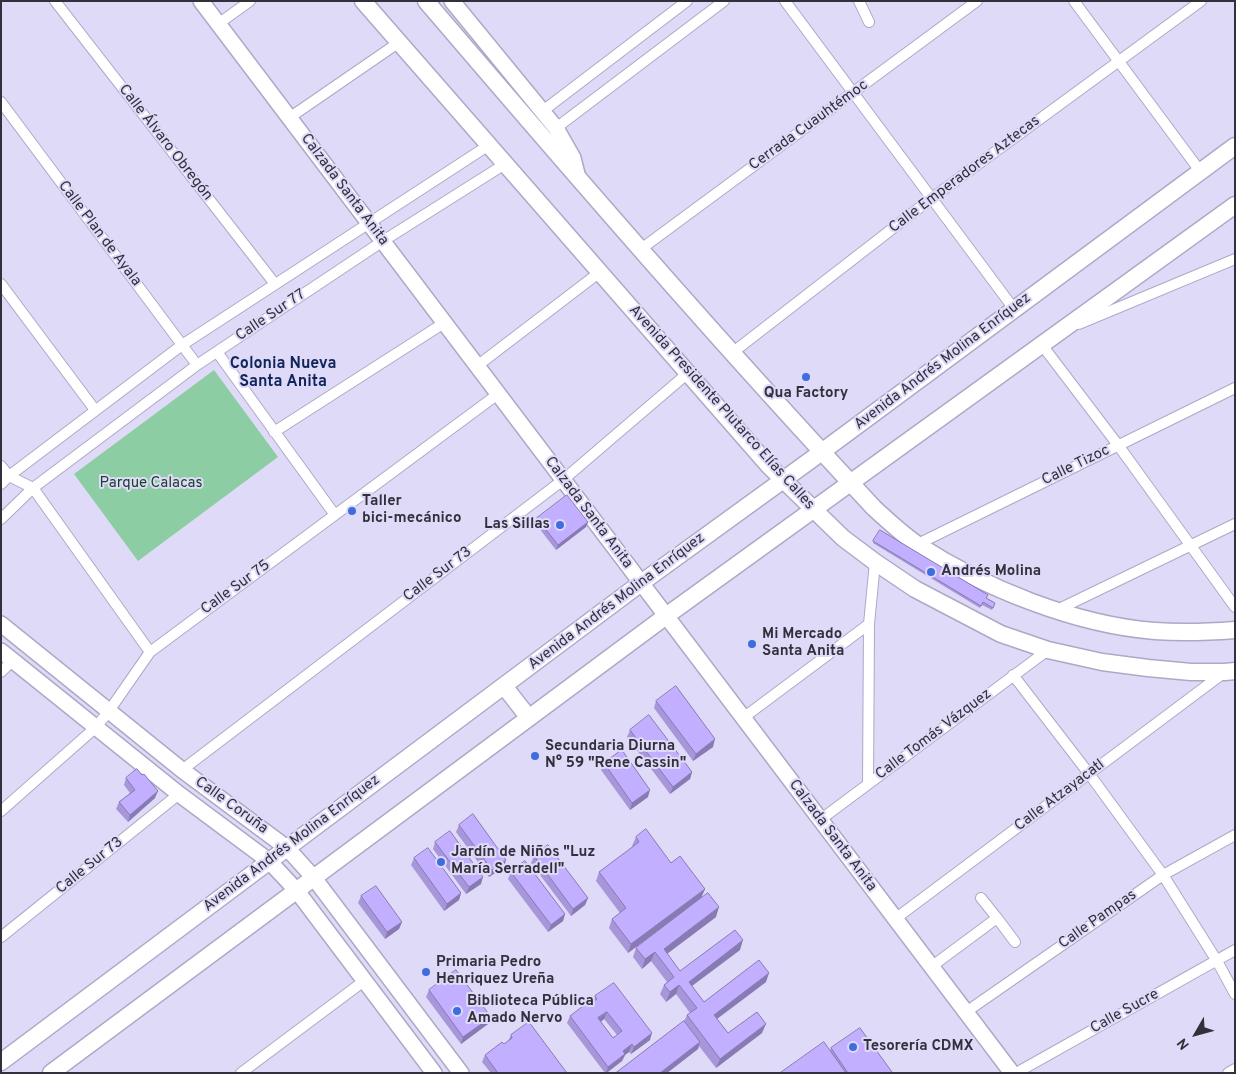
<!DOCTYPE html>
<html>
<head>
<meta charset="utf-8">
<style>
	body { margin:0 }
	#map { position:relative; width:1236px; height:1074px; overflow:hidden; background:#e0daf9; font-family:Overpass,sans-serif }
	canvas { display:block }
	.frame { position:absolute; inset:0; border:2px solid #33303c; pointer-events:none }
	.north { position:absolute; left:1171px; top:1009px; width:50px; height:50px; -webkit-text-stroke:4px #e0daf9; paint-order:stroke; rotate:232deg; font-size:14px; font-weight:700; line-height:20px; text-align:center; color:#33303c }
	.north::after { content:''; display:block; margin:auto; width:18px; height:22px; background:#33303c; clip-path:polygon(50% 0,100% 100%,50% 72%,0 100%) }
</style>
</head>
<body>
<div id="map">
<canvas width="1236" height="1074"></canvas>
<div class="frame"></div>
<div class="north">N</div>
</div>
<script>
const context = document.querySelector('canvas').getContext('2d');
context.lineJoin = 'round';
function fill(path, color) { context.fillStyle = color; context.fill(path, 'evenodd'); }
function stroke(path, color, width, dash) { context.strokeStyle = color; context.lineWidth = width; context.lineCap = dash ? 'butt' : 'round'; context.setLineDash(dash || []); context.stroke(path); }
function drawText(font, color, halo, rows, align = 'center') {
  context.font = font + ' Overpass,sans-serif'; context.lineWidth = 4; context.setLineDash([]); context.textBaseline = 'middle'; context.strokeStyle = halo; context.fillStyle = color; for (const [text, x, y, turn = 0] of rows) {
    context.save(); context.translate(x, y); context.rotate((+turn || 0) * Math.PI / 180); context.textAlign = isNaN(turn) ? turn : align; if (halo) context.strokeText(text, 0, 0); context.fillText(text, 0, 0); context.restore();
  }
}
fill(new Path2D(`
	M214,370L278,457L138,561L74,474Z`), '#8ccda4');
const street = new Path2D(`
	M55,1L275,284
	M785,1L1014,309
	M859,1L869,22
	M1074,1L1200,171
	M218,24L250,1
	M1,102L197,365
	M544,110L687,1
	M289,118L398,43
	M556,128L724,1
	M641,249L977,1
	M1,284L95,410
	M1079,324L1235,259
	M1042,345L1118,445L1235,607
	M217,352L335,515
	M732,353L932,198L1201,1
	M477,366L600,272
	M274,432L444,323
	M1,466L9,476L33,488L150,652
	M1,484L9,476L182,345L489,145
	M1,519L33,488L197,365L383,241L505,164
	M918,544L1235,388
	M1057,610L1235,524
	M1,672L13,660
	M1013,675L1090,775L1163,875L1217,961L1235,994
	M743,718L869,624
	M182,770L563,480L688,373
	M868,784L869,624L875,562
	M1,811L95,728L109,711L150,652L498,394
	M820,820L1048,650
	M997,918L1015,942
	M895,919L1225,672
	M1,937L179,794
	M931,967L997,918L981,898
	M966,1012L1163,875L1235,835
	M241,1073L364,981
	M1016,1073L1235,950
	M1228,1073L1235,1069`);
const secondary = new Path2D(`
	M201,1L1012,1073
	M452,1L556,128L573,158L578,178
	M1,624L182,770L287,848L314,878L461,1073
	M1,651L179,794L269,861L297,891L434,1073`);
const primary = new Path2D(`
	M363,1L769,466L843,538L875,562L915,589L1001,634L1048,650L1102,662L1148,668L1191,672H1225L1235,671
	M426,1C573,173 720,343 874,508C888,521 902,534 918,545C984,588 1076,625 1155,631C1182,633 1208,632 1235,630
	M504,686L529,718
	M1,1062L641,583L808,462L1235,146
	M51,1073L666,616L1235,205`);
stroke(street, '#aea8c6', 12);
stroke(secondary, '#aea8c6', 18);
stroke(primary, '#aea8c6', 19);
stroke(street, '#fff', 10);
stroke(secondary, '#fff', 15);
stroke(primary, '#fff', 16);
fill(new Path2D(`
	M537,518L588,522L586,527L556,550L535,523Z
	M873,541L986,598L995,603L994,606L992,610L982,605L980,608L873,543Z
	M656,701L713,747L693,761L654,708Z
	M630,730L692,772L690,779L670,794L627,737Z
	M604,763L648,797L630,810L601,770Z
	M126,778L155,798L128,822L116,809L119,802L130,793L124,785Z
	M459,825L504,867L489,877L456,832Z
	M636,837L705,889L701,898L628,953L609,928L612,919L620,913L596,881L599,872L633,847L632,846Z
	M435,842L481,884L466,894L433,849Z
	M534,856L588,898L585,905L571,916L531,863Z
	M414,858L461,893L459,900L444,911L411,865Z
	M511,872L565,914L563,921L548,932L508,879Z
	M361,896L402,922L399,929L385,939L358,903Z
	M716,917L667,954L680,971L740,950L692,986L704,1002L766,982L717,1019L728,1033H762L716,1068L699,1046L698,1049L667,1073H616L684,1021L687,1015L690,1013L676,994L666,1002L660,994L664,985L667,982L651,961L642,969L633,957L636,948Z
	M429,990L488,1024L461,1044L426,997Z
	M595,996L650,1040L631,1054L629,1052L625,1055L622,1061L607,1073H605L567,1023L570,1016L588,1005L593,1002ZM604,1019L617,1035L613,1038L601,1022Z
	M511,1035L567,1073H491L482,1062L485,1055L504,1044L508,1041Z
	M831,1048L892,1073H780L830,1051Z`), '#a896db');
fill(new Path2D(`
	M588,522L586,527L556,550L558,545Z
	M715,739L713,747L693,761L696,754Z
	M692,772L690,779L670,794L673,787Z
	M650,790L648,797L630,810L632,803Z
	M158,791L155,798L128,822L130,815Z
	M506,860L504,867L489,877L492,870Z
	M483,877L481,884L466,894L469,887Z
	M705,889L701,898L628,953L631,944Z
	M461,893L459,900L444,911L447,904Z
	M588,898L585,905L571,916L573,909Z
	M719,907L716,917L660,959L664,949Z
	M565,914L563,921L548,932L551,925Z
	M402,922L399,929L385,939L387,932Z
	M743,940L740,950L685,991L689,982Z
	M655,952L651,961L642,969L645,959Z
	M769,973L766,982L710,1024L714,1015Z
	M679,985L676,994L666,1002L670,992Z
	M607,1012L604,1019L596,1025L598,1018Z
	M491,1017L488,1024L461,1044L463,1037Z
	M766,1024L762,1033L716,1068L720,1059Z
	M652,1033L650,1040L631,1054L634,1047Z
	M700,1042L698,1049L667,1073H660Z
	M632,1044L629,1052L625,1055L622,1061L606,1073L608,1067L623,1051Z`), '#887ab2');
const building = new Path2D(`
	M567,495L588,522L558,545L537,518Z
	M880,530L988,595L986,598L995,603L993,608L983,602L981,606L873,541Z
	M676,686L715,739L696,754L656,701Z
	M649,715L692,772L673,787L630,730Z
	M622,750L650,790L632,803L604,763Z
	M137,769L142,775L144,774L158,791L130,815L119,802L135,790L126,778Z
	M473,814L506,860L492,870L459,825Z
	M646,829L671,863L680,856L705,889L631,944L612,919L626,908L599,872L639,842L636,837Z
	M450,831L483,877L469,887L435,842Z
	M548,845L588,898L573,909L534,856Z
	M428,848L461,893L447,904L414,858Z
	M525,861L565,914L551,925L511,872Z
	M376,886L402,922L387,932L361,896Z
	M708,893L719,907L664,949L680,971L735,930L743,940L689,982L704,1002L759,960L769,973L714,1015L728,1033L757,1012L766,1024L720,1059L687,1015L697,1008L679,985L670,992L664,985L674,977L655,952L645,959L636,948Z
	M456,970L491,1017L463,1037L429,990Z
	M614,983L652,1033L634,1047L632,1044L623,1051L625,1054L608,1067L570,1016L587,1003L588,1005L597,999L595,996ZM607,1012L622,1031L613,1038L598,1018Z
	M684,1021L700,1042L660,1073H616Z
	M529,1022L567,1073H498L485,1055L502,1042L504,1044L512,1038L511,1035Z
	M860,1028L892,1072V1073H848L831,1048Z
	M824,1042L846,1073H780Z`);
fill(building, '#c3afff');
stroke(building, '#887ab2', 1);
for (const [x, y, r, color] of [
	[806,377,5,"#3e6dde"],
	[352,511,5,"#3e6dde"],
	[560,525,5,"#3e6dde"],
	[931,572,5,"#3e6dde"],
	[752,644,5,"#3e6dde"],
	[535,756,5,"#3e6dde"],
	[441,862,5,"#3e6dde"],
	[426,972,5,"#3e6dde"],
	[457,1011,5,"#3e6dde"],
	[853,1047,5,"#3e6dde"]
]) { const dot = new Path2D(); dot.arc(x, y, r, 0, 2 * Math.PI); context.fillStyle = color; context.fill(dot); stroke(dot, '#e0daf9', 2); }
drawText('15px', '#33303c', '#e0daf9', [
	["Cerrada Cuauhtémoc",809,126,-36],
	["Calle Álvaro Obregón",165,143,52],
	["Calle Emperadores Aztecas",965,175,-37],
	["Calzada Santa Anita",344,190,53],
	["Calle Plan de Ayala",99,234,53],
	["Calle Sur 77",271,316,-34],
	["Avenida Andrés Molina Enríquez",943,362,-37],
	["Avenida Presidente Plutarco Elías Calles",721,408,48],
	["Calle Tizoc",1076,466,-26],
	["Calzada Santa Anita",588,513,53],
	["Calle Sur 73",438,575,-37],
	["Calle Sur 75",236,588,-36],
	["Avenida Andrés Molina Enríquez",617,602,-37],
	["Calle Tomás Vázquez",934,735,-37],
	["Calle Atzayacatl",1060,796,-37],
	["Calle Coruña",231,806,36],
	["Calzada Santa Anita",832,836,53],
	["Avenida Andrés Molina Enríquez",292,844,-37],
	["Calle Sur 73",90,866,-39],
	["Calle Pampas",1098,920,-35],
	["Calle Sucre",1125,1012,-29]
]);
drawText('bold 15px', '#33303c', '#e0daf9', [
	["Qua Factory",806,394,"center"],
	["Taller",362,502],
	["bici-mecánico",362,519],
	["Las Sillas",550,525,"right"],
	["Andrés Molina",941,572],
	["Mi Mercado",762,635],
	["Santa Anita",762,652],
	["Secundaria Diurna",545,747],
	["N° 59 \"Rene Cassin\"",545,764],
	["Jardín de Niños \"Luz",451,853],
	["María Serradell\"",451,870],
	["Primaria Pedro",436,963],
	["Henriquez Ureña",436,980],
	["Biblioteca Pública",467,1002],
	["Amado Nervo",467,1019],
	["Tesorería CDMX",863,1047]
], 'left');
drawText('15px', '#1b402b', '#e0daf9', [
	["Parque Calacas",151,484]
]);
drawText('bold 16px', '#10265b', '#e0daf9', [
	["Colonia Nueva",283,365],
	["Santa Anita",283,383]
]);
</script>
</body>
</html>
